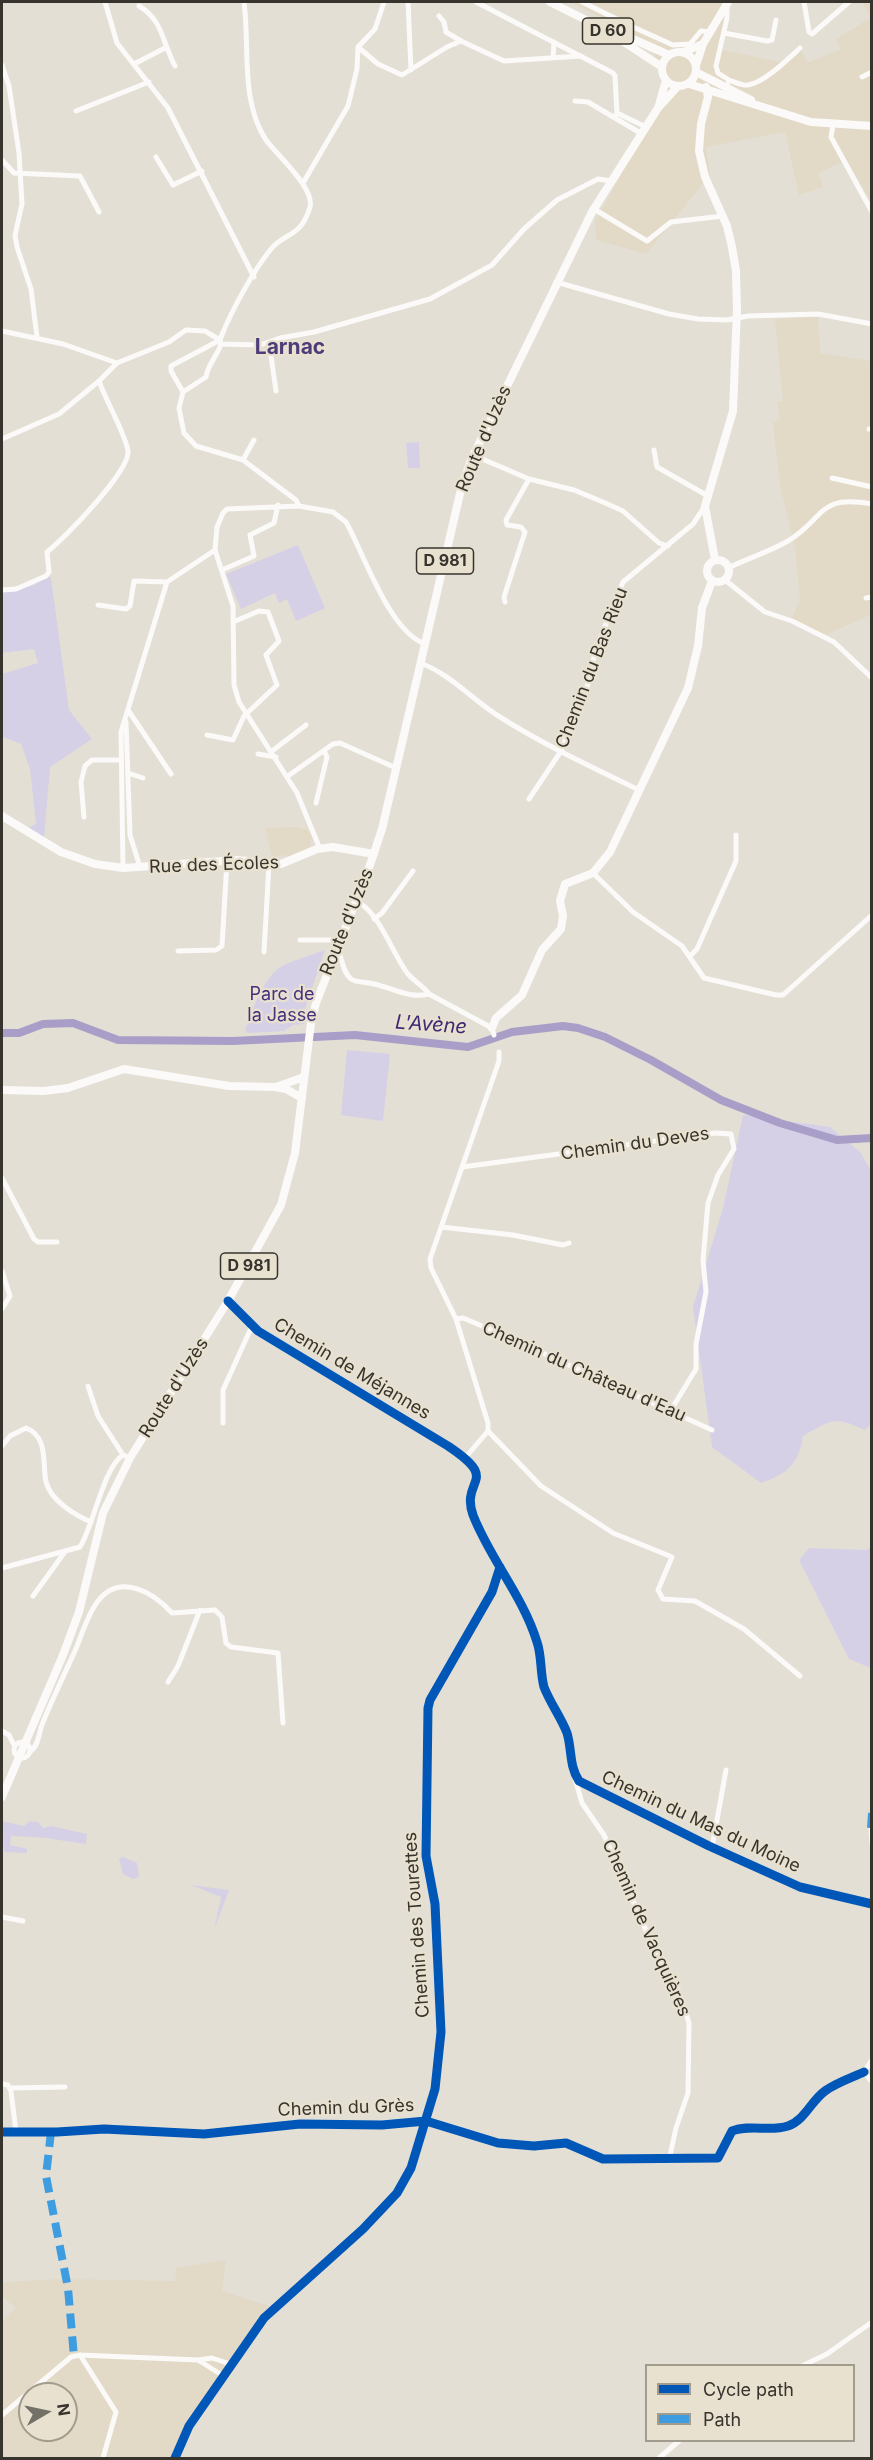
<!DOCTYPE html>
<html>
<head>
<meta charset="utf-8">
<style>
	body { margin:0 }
	#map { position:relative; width:873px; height:2460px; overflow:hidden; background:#e3dfd5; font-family:Inter,sans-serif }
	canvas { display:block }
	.frame { position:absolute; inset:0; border:3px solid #37342d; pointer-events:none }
	.legend { position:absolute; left:645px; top:2364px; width:210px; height:78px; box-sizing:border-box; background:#e9e1cf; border:2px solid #a29c8e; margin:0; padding:8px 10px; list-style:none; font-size:18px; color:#37342d }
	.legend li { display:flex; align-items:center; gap:12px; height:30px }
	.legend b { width:30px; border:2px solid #a29c8e }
	.north { position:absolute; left:18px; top:2382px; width:60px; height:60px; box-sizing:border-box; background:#e9e1cf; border:2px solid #a29c8e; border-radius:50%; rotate:81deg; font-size:16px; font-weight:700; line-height:24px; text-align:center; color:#37342d }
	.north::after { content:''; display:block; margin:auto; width:21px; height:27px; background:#737068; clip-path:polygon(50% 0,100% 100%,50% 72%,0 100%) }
</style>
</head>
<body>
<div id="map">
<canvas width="873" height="2460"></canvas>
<div class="frame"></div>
<ul class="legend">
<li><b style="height:8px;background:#0057b8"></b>Cycle path</li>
<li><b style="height:8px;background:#3e9de1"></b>Path</li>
</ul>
<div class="north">N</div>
</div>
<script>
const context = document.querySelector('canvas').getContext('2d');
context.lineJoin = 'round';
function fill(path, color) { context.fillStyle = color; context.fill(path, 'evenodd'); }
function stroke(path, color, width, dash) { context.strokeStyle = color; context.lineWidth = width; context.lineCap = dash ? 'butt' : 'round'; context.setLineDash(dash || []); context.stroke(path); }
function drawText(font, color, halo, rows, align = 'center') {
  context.font = font + ' Inter,sans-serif'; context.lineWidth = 4.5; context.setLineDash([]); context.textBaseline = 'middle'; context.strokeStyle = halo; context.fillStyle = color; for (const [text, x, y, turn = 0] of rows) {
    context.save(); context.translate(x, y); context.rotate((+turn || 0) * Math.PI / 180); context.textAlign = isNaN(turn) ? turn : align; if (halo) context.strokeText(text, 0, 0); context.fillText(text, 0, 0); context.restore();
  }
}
fill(new Path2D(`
	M571,2H726L722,50L785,63L801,49L807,63L841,49L836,39L870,18L862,2H871V201L846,160L818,173L823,187L799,195L785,132L706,147L710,175L646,254L596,240L595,221L668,92L660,79L653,46Z
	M818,317L820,353L871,361V619L870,615L826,635L791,620L800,600L795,548L780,486L773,423L780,420L777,402L783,401L775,319Z
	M297,827L308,830L313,839L310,840L311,847L290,857L283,855L272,858L265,828Z
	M226,2260L222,2291L269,2306L232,2356L181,2434L172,2458H2V2321L16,2308L2,2297V2288L5,2282L60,2279L175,2281L176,2268ZM30,2394H66V2430H30Z`), '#e2dac7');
fill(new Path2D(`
	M419,442L420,468H408L406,443Z
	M298,545L325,608L296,621L287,599L279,603L275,593L241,609L226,574Z
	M47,575L51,578L69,710L92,739L50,767L44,838L28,828L36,824L30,769L21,744L3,737L2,674L38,663L34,649L2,653V592L34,585Z
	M325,950L305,1009L304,1024L293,1025L284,1031L248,1033L245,1030C252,1010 264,975 284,965C297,959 312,955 325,950Z
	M347,1050L390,1054L383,1121L341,1115Z
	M743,1115L830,1127L860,1152L872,1172L871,1425L864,1430C834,1415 830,1421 803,1436C799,1464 787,1474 761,1483L712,1447L693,1307L723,1208Z
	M871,1547V1668L849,1659L799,1560L809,1548L866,1550Z
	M2,1821L24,1826L30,1821L38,1822L43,1828L51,1826L87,1834L86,1844L46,1838L11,1836L10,1845L27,1849V1853L4,1852Z
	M123,1857L137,1863L139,1877L133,1879L123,1874L119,1859Z
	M191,1885L229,1890L214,1930L221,1897Z`), '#d6d0e7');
stroke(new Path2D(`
	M2,1033H19L43,1024L73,1023L118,1040L233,1041L355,1035L468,1047L512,1032L563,1026L578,1028L605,1037L651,1060L721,1100L780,1123L837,1140L872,1138`), '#a89ec7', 8);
stroke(new Path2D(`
	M105,2L117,43L168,108L254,277
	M408,2L411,70
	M476,2L613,73L615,76L617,113L614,117
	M582,2L633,27L628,37
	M804,2L809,32L812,34L849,2
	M139,6C163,20 162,42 175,66
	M439,16L444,22L446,32L461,41
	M633,27L673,45L690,44L701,31L710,32
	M724,33L767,41L772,40L776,20
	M358,47L378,64L402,75L447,47L461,41L504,61L581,56
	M553,58L554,42
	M134,64L165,48
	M2,65L9,86L19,153L22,204L15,235L17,247L31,289L37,337
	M862,77L872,72
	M729,80C735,82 742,86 748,85C764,83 788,59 800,48
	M726,89L729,80L718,73L716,66L727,18V7
	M575,101L588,102L642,134
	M76,111L149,82
	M617,113L646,127
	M833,125L831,137L872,212
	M156,157L173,185L202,171
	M2,160L14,173L80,176L99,212
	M303,183L348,106L357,69L358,47L375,29L384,2
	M594,209L647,241L671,222L723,216
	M556,282L669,314L698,319L727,320L748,316L818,314L872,324
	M2,331L63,344L117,363
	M221,344L260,345L280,338L314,332L430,299L492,265L524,229L557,200L598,179L612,181
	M276,391L271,356L279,339
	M183,392L206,377C208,365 214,360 219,349C222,344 219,342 221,337C232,310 253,271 271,249C285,232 301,238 310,207C315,188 277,155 266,140C240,101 250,46 244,2
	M183,392L179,408L184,433L196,446L243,460L296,500L299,506L333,512L346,522C364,554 389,631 425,644
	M869,429H872
	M2,439L59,414L99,381L117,363L169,342L186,330L205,331L220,340L171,366V371L183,392
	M654,450L657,467L708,496
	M473,455L529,479L574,490L603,502L623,511L659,543L668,546
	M243,460L254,440
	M832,478L872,487
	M299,506L227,509L223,513L217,527L215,550L233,606L234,685L239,702L297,793L320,849
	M728,568C748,558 769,552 788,541C826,518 817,494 872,504
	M222,570L254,556L250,535L274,523L278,505
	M725,580L765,612L792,621L834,642L872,678
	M2,590L16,589L46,576L49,572L47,552C64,539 130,471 128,451C125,433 106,401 99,381
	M866,598L872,597
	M505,602L504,597L525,532L521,527L507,525L506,520L529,479
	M98,605L126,609L130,606L134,581L167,582
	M420,663C449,673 474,701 500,717C544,745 592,767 639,790
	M128,710L171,774
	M126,722L130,835L140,867
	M207,735L233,740L244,716L277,685L266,655L279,641L268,612L259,611L233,622
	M272,751L306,725
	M258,754L276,757
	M128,773L143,778
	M288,776L333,744L340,743L396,768
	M529,799L561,751L590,679L595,651L623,582L693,524L705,506
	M316,803L327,757L324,751
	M84,817L81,782L85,766L92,760H120
	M123,868L121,732L167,582L215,550
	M593,873L633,912L682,946L704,978L776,995H783L872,915
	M356,901C379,911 393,955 408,974C414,981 423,986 429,994
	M374,919L382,913L413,871
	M300,940H339
	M337,950C343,958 342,972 351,979C357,983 367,982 374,984C393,988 409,999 429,994L492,1028L494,1035
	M178,951L216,950L222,946L227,861
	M264,952L269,864
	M691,955L697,949L736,861V835
	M462,1167L715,1133L731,1134L734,1149L718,1175L708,1203L703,1260L706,1292L696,1344V1369L671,1410
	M2,1178L34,1239L38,1242H57
	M441,1227L513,1235L563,1245L569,1243
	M2,1271L10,1296L2,1309
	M228,1301L258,1331L448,1446C502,1482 460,1478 473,1515C490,1559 523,1596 537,1642C542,1656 540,1673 544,1687C550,1703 561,1717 567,1733C572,1749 569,1766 579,1781L709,1846L800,1887L872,1904
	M456,1319L463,1318L494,1331L712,1430
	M88,1386L98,1416L123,1455
	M223,1423V1390L252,1326
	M488,1431L541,1486L613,1533L672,1557L658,1590L663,1599L695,1601L744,1629L800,1676
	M2,1446L10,1436L26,1428C49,1437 42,1464 46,1482C51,1501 75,1515 91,1522
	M465,1458L488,1431V1423L456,1319L431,1268L430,1259L499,1061V1052
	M2,1568L80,1547C94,1525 103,1468 123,1455L130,1458
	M33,1596L64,1553
	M168,1682L178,1666L200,1610
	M2,1731L9,1735L14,1745
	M14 1750a8 8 0 1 1 16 0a8 8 0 1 1-16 0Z
	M31,1751C39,1745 39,1731 43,1722C53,1698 64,1675 75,1651C82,1635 87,1615 98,1601C120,1572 154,1593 172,1613L215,1610L222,1617L226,1643L231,1647L278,1653L283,1723
	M575,1778L582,1803L604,1835L663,1969L678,1990L689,2023L688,2093L676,2128L669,2160
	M871,1828L872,1844
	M712,1848L726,1770
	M2,1917L23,1921
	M864,2072L872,2060
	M864,2072L872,2082
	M2,2084L8,2085L11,2091L16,2132
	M10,2088L65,2087
	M2,2132H57L104,2129L204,2134L300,2124L382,2125L426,2121L498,2143L534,2146L566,2143L603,2159L718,2158L732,2131C750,2124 770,2132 788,2126C805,2120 811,2101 825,2091C836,2083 851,2078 864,2072
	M80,2355L116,2412L103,2458
	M802,2366L827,2354L872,2322
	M222,2375L198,2360L212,2358L230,2364
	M2,2415L71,2357L80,2355L198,2360
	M175,2458L189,2426L264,2318L363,2229L397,2193L411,2168L435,2089L441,2032L435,1904L426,1856L428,1708L430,1700L492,1592L500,1567
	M659,2458L680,2440`), '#fbfaf9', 5);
stroke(new Path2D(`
	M683,52L703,44
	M696,65L703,44L728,2
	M706,87L708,97L701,124L699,151L705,177L727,226L732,247L736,271L737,309L733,411L705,506L715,560
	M707 571a11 11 0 1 1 22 0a11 11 0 1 1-22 0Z
	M2,816L61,852L95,864L123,868L237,860L281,864L317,849L333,847L374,854
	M492,1028L496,1018L522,995L542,950L561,929L563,916L560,901L565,884L593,873L610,852L688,688L698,646L702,608L712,581
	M276,1087L304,1077
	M2,1090L44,1091L68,1088L124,1069L229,1086L275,1087L286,1089L302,1098`), '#fbfaf9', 8);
stroke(new Path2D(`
	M550,2L604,29L662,67
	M626,36L669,55
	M662 69a17 17 0 1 1 34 0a17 17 0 1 1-34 0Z
	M696,72L751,100
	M689,84L811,122L872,126
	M659,105L666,80
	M2,1797L63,1655L79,1612L103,1513L130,1458L228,1301L281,1205L295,1153L311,1023L316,1003L370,865L382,829L462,485L472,458L592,212L658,108L678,86`), '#fbfaf9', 8);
stroke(new Path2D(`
	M871,1828L872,1813
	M51,2132L46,2176L68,2288L74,2357`), '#3e9de1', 8, [15, 8]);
stroke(new Path2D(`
	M228,1301L258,1331L448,1446C502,1482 460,1478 473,1515C490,1559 523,1596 537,1642C542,1656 540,1673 544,1687C550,1703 561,1717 567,1733C572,1749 569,1766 579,1781L709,1846L800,1887L872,1904
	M2,2132H57L104,2129L204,2134L300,2124L382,2125L426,2121L498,2143L534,2146L566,2143L603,2159L718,2158L732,2131C750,2124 770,2132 788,2126C805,2120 811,2101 825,2091C836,2083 851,2078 864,2072
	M175,2458L189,2426L264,2318L363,2229L397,2193L411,2168L435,2089L441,2032L435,1904L426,1856L428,1708L430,1700L492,1592L500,1567`), '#0057b8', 9);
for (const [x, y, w] of [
	[608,31,51],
	[445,561,57],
	[249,1266,57]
]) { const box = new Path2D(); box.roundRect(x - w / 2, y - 13, w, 26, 4.5); context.fillStyle = '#e9e1cf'; context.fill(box); stroke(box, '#37342d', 1.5); }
drawText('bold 16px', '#37342d', null, [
	["D 60",608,31],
	["D 981",445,561],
	["D 981",249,1266]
]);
drawText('18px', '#37342d', '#e9e1cf', [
	["Route d'Uzès",484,439,-67],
	["Chemin du Bas Rieu",592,668,-69],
	["Rue des Écoles",214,865,-2],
	["Route d'Uzès",347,922,-68],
	["Chemin du Deves",635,1144,-8],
	["Chemin de Méjannes",352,1369,31],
	["Chemin du Château d'Eau",584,1372,24],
	["Route d'Uzès",174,1388,-58],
	["Chemin du Mas du Moine",701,1822,25],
	["Chemin des Tourettes",417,1925,-94],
	["Chemin de Vacquières",646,1928,66],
	["Chemin du Grès",346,2108,-2]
]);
drawText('18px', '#45307c', '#e9e1cf', [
	["Parc de",282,995],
	["la Jasse",282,1016]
]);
drawText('italic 20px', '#3f2974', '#e9e1cf', [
	["L'Avène",431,1025,4]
]);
drawText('bold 21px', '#4c3d7a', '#e9e1cf', [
	["Larnac",290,348]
]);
</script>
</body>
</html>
